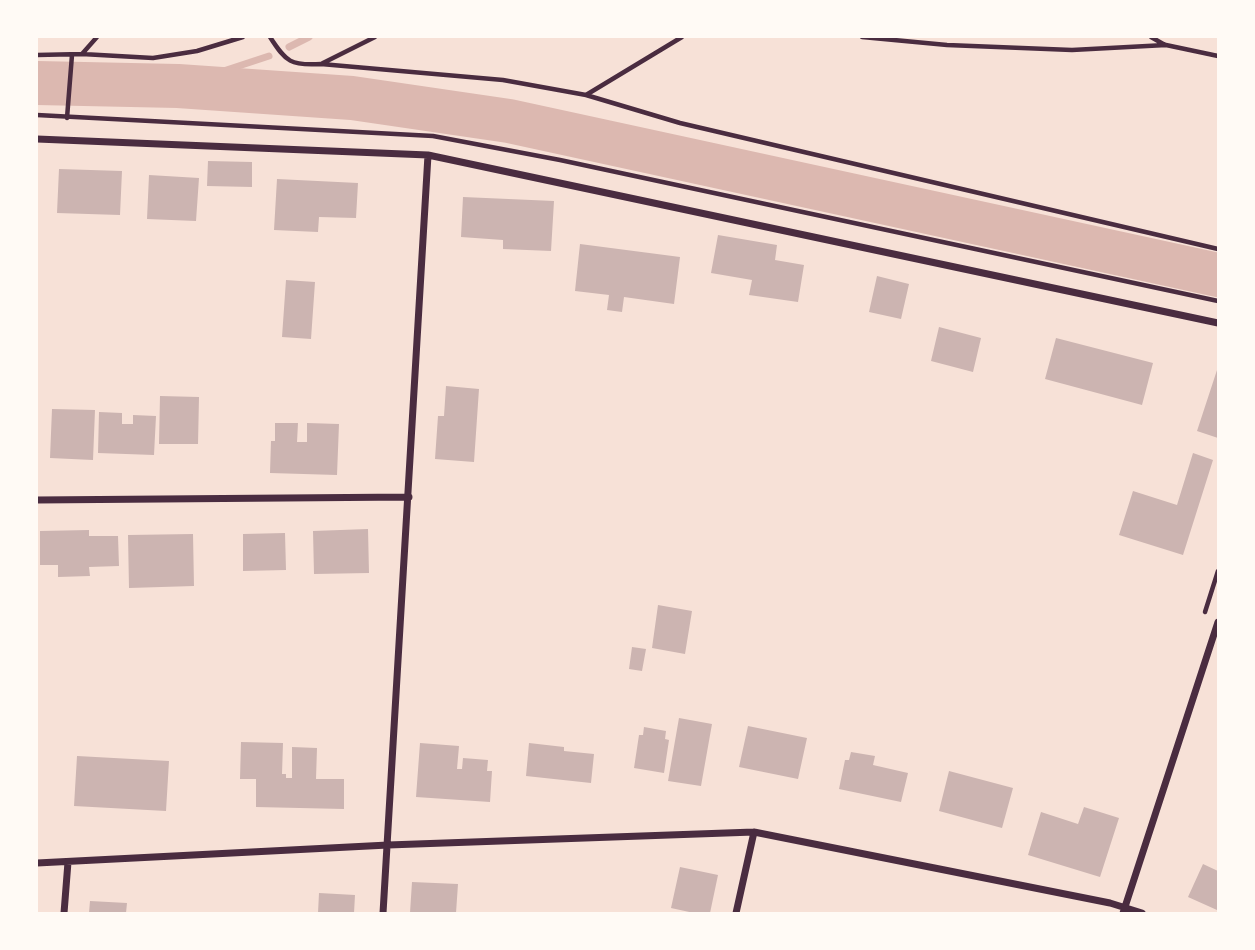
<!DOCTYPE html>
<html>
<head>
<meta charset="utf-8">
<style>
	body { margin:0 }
	#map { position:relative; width:1255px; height:950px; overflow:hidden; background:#f7e1d7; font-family:"Times New Roman",serif }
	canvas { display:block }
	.frame { position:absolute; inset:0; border:38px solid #fffaf5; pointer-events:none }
</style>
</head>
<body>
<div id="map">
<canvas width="1255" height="950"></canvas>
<div class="frame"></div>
</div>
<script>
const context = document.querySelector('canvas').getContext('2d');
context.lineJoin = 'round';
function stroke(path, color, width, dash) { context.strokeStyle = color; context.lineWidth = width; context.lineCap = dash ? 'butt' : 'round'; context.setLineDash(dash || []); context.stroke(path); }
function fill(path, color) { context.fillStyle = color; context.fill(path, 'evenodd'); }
stroke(new Path2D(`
	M289,47L309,37
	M178,86L269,56`), '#dcb8b0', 7);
stroke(new Path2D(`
	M37,83L178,86L352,98L509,121L1218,275`), '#dcb8b0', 44);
fill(new Path2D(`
	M208,161L252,162V187L207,186Z
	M59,169L122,171L120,215L57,213Z
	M149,175L199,178L196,221L147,219Z
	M277,179L358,183L356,218L319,217L318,232L274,230Z
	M463,197L554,201L551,251L503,249V240L461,237Z
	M718,235L777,245L775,260L804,265L798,302L749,295L752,280L711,273Z
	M580,244L680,257L674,304L624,297L622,312L607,310L609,295L575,291Z
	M877,276L909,284L901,319L869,312Z
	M286,280L315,282L311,339L282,337Z
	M939,327L981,338L973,372L931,361Z
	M1056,338L1153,363L1142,405L1045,379Z
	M1218,367V438L1197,431Z
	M446,386L479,389L474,462L435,459L438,416H444Z
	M160,396L199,397L198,444H159Z
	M52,409L95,410L93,460L50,458Z
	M99,412L122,413V424H133V415L156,416L154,455L98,453Z
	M275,423H298L297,442H307V423L339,424L337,475L270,473L271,441H275Z
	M1193,453L1213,460L1183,555L1119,535L1133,491L1177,505Z
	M368,529L369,573L314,574L313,531Z
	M89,530V536H118L119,566L89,567L90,576L58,577V565H40V531Z
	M285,533L286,570L243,571V534Z
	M193,534L194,586L129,588L128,535Z
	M658,605L692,611L685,654L652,648Z
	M632,647L646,649L642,671L629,669Z
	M679,718L712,724L701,786L668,781Z
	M748,726L807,738L798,779L739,767Z
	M644,727L666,731L665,739L669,740L664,773L634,768L639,735H643Z
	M241,742L283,743L282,774H286V778H292V747L317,748L316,779H344V809L256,807V779H240Z
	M420,743L459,746L457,769H462L463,758L488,760L487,771H492L490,802L416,797Z
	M529,743L564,747V751L594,754L591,783L526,776Z
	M851,752L875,756L873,765L908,773L901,802L839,789L845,760H849Z
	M77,756L169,761L166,811L74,806Z
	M949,771L1013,788L1002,828L939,811Z
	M1084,807L1119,818L1100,877L1028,855L1041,812L1078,824Z
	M1203,864L1218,871L1217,910L1188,897Z
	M680,867L718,875L710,913H694L671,908Z
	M412,882L458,884L456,913H410Z
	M319,893L355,895L354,913H318Z
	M90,901L127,903L126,913H89Z`), '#ccb4b1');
stroke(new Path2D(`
	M270,37C286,62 291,66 321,64L503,80L586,95L680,123L1218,249
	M862,37L947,45L1072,50L1166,45L1218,56
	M1151,37L1165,45
	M82,54L97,37
	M37,55L82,54L153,58L197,51L243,37
	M323,63L375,37
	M586,95L682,37
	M37,115L433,136L560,160L1218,301
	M67,118L72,55
	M1205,612L1218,571`), '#4a2c40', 4.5);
stroke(new Path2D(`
	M37,139L428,155L1218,323
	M37,500L409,497
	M37,863L388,845L754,832L1110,903L1142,913
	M64,913L68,862
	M383,913L428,155
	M736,913L754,832
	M1123,913L1218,622`), '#4a2c40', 7);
</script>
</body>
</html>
